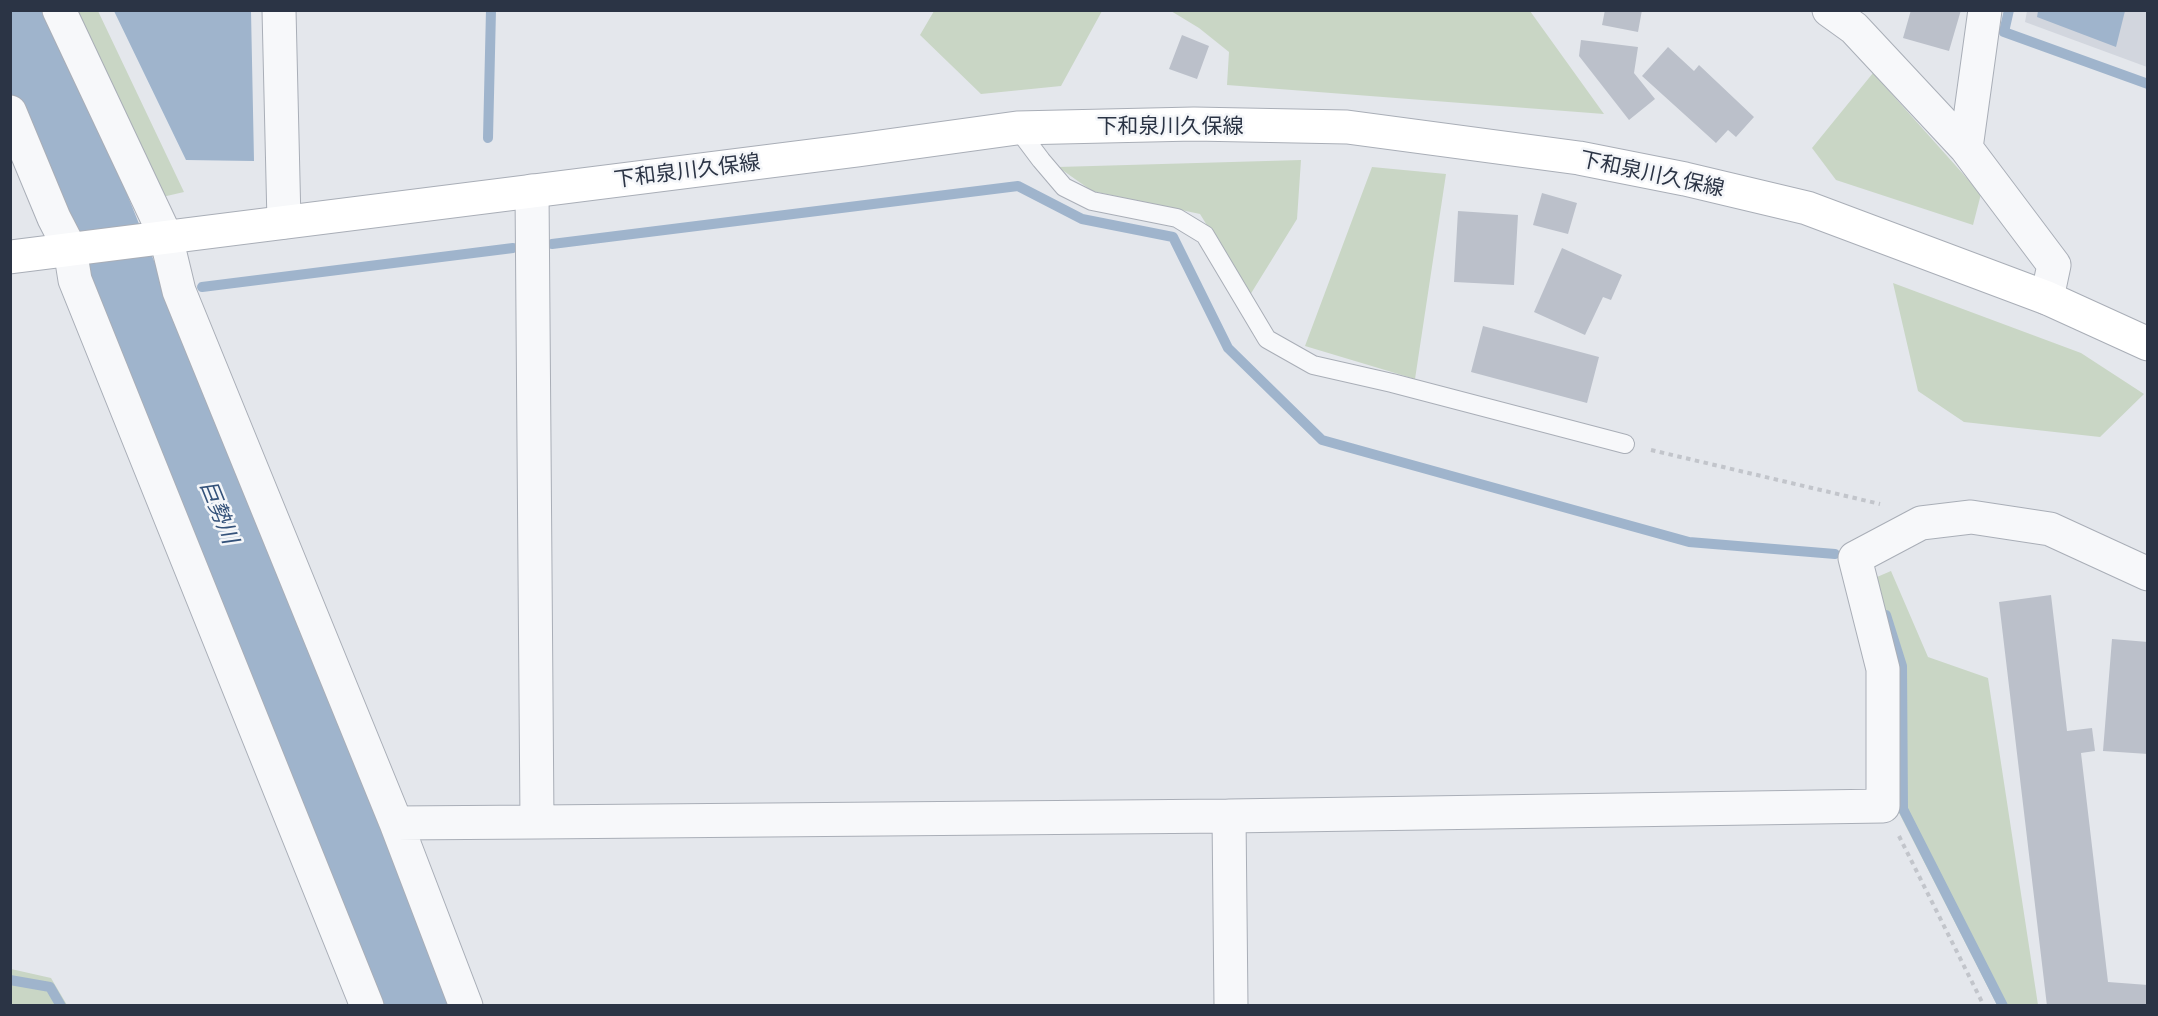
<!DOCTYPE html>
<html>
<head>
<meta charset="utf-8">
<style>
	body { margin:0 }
	#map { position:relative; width:2158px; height:1016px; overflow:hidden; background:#e4e7ec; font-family:Lato,sans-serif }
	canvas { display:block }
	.frame { position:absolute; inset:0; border:12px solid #2b3445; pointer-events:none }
</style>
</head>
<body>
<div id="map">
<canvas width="2158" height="1016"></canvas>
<div class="frame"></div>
</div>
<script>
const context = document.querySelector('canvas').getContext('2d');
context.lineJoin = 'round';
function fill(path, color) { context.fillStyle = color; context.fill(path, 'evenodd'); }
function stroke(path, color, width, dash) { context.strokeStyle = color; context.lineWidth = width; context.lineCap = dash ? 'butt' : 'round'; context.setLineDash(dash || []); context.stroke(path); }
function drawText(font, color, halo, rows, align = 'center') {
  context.font = font + ' Lato,"Noto Sans JP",sans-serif'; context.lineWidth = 5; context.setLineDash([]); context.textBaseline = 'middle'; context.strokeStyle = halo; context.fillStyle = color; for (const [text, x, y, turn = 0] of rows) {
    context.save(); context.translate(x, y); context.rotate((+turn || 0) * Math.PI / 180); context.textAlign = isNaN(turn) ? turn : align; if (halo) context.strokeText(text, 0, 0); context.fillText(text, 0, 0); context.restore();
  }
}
fill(new Path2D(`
	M2027,11H2147V67L2025,22Z`), '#d2d6de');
fill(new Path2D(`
	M70,11H98L184,192L158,198Z
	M934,11V10L1102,11L1061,86L981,94L920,35Z
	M1171,11H1530L1604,114L1227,85L1229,52L1199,28Z
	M1873,73L1981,194L1973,225L1836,180L1812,148Z
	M1301,160L1297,219L1250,295L1200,214L1092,191L1058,167Z
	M1372,167L1446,174L1415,379L1305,346Z
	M1893,283L2081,353L2144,394L2100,437L1964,422L1918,391Z
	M1891,571L1928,657L1988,678L2038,1005H1997L1895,805L1870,580Z
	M11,969L51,978L67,1005H11Z`), '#c9d6c5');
fill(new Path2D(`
	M114,11H251L254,161L186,160Z
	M2038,11V10L2125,11L2116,47L2037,17Z`), '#9fb4cc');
stroke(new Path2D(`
	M2009,10L2004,32L2148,84
	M488,138L491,10
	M552,244L1018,186L1082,219L1173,237L1228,348L1322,440L1689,542L1835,554
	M202,287L513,248
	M1886,615L1902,666L1903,809L2003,1006
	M10,980L50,987L61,1006`), '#9fb4cc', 10);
stroke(new Path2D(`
	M10,23L75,156L418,1006`), '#9fb4cc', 68);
fill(new Path2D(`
	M1605,10H1642L1638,32L1602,25Z
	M1911,10H1961L1949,51L1903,38Z
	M1182,35L1209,46L1197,79L1169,69Z
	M1581,40L1638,47L1634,73L1655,99L1629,120L1579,56Z
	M1668,47L1694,71L1699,65L1754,117L1736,137L1728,130L1716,143L1642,76Z
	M1542,193L1577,203L1568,234L1533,225Z
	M1458,211L1518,215L1514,285L1454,282Z
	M1562,248L1622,275L1611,300L1603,297L1585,335L1534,312Z
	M1483,326L1599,357L1587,403L1471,372Z
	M2051,595L2067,731L2092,728L2095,751L2081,753L2108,982L2148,985V1006H2047L1999,602Z
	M2112,639L2148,642V754L2103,751Z`), '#bbc0ca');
const lane = new Path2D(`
	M1017,128L1041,160L1064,187L1092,201L1177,218L1205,235L1267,339L1313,365L1392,383L1625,444`);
const street = new Path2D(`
	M59,10L166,237L179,291L396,823L466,1006
	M279,10L284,222
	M1829,10L1854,28L1966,148L2054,265L2047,298
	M10,112L54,218L70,249L75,280L367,1006
	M1966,148L1985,10
	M532,191L537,822L1229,816L1883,806V669L1855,558L1921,523L1971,517L2050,529L2148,574
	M1229,816L1231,1006
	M396,823L537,822`);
const secondary = new Path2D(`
	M10,257L858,150L1017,128L1194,124L1347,127L1579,158L1685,179L1807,208L2047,298L2148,344`);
stroke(lane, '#a9aeb7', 20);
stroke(street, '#a9aeb7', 35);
stroke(secondary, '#a9aeb7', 35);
stroke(new Path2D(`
	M1651,450L1880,504
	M1899,836L1984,1006`), '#c2c5cb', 4, [4.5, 4.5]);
stroke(lane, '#f7f8fa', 18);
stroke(street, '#f7f8fa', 33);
stroke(secondary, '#fff', 33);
drawText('21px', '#2b3445', '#f4f6f9', [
	["下和泉川久保線",1170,126],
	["下和泉川久保線",687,171,-7],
	["下和泉川久保線",1652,174,12]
]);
drawText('italic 22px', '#34527a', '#f4f6f9', [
	["巨勢川",219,512,68]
]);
</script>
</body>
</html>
